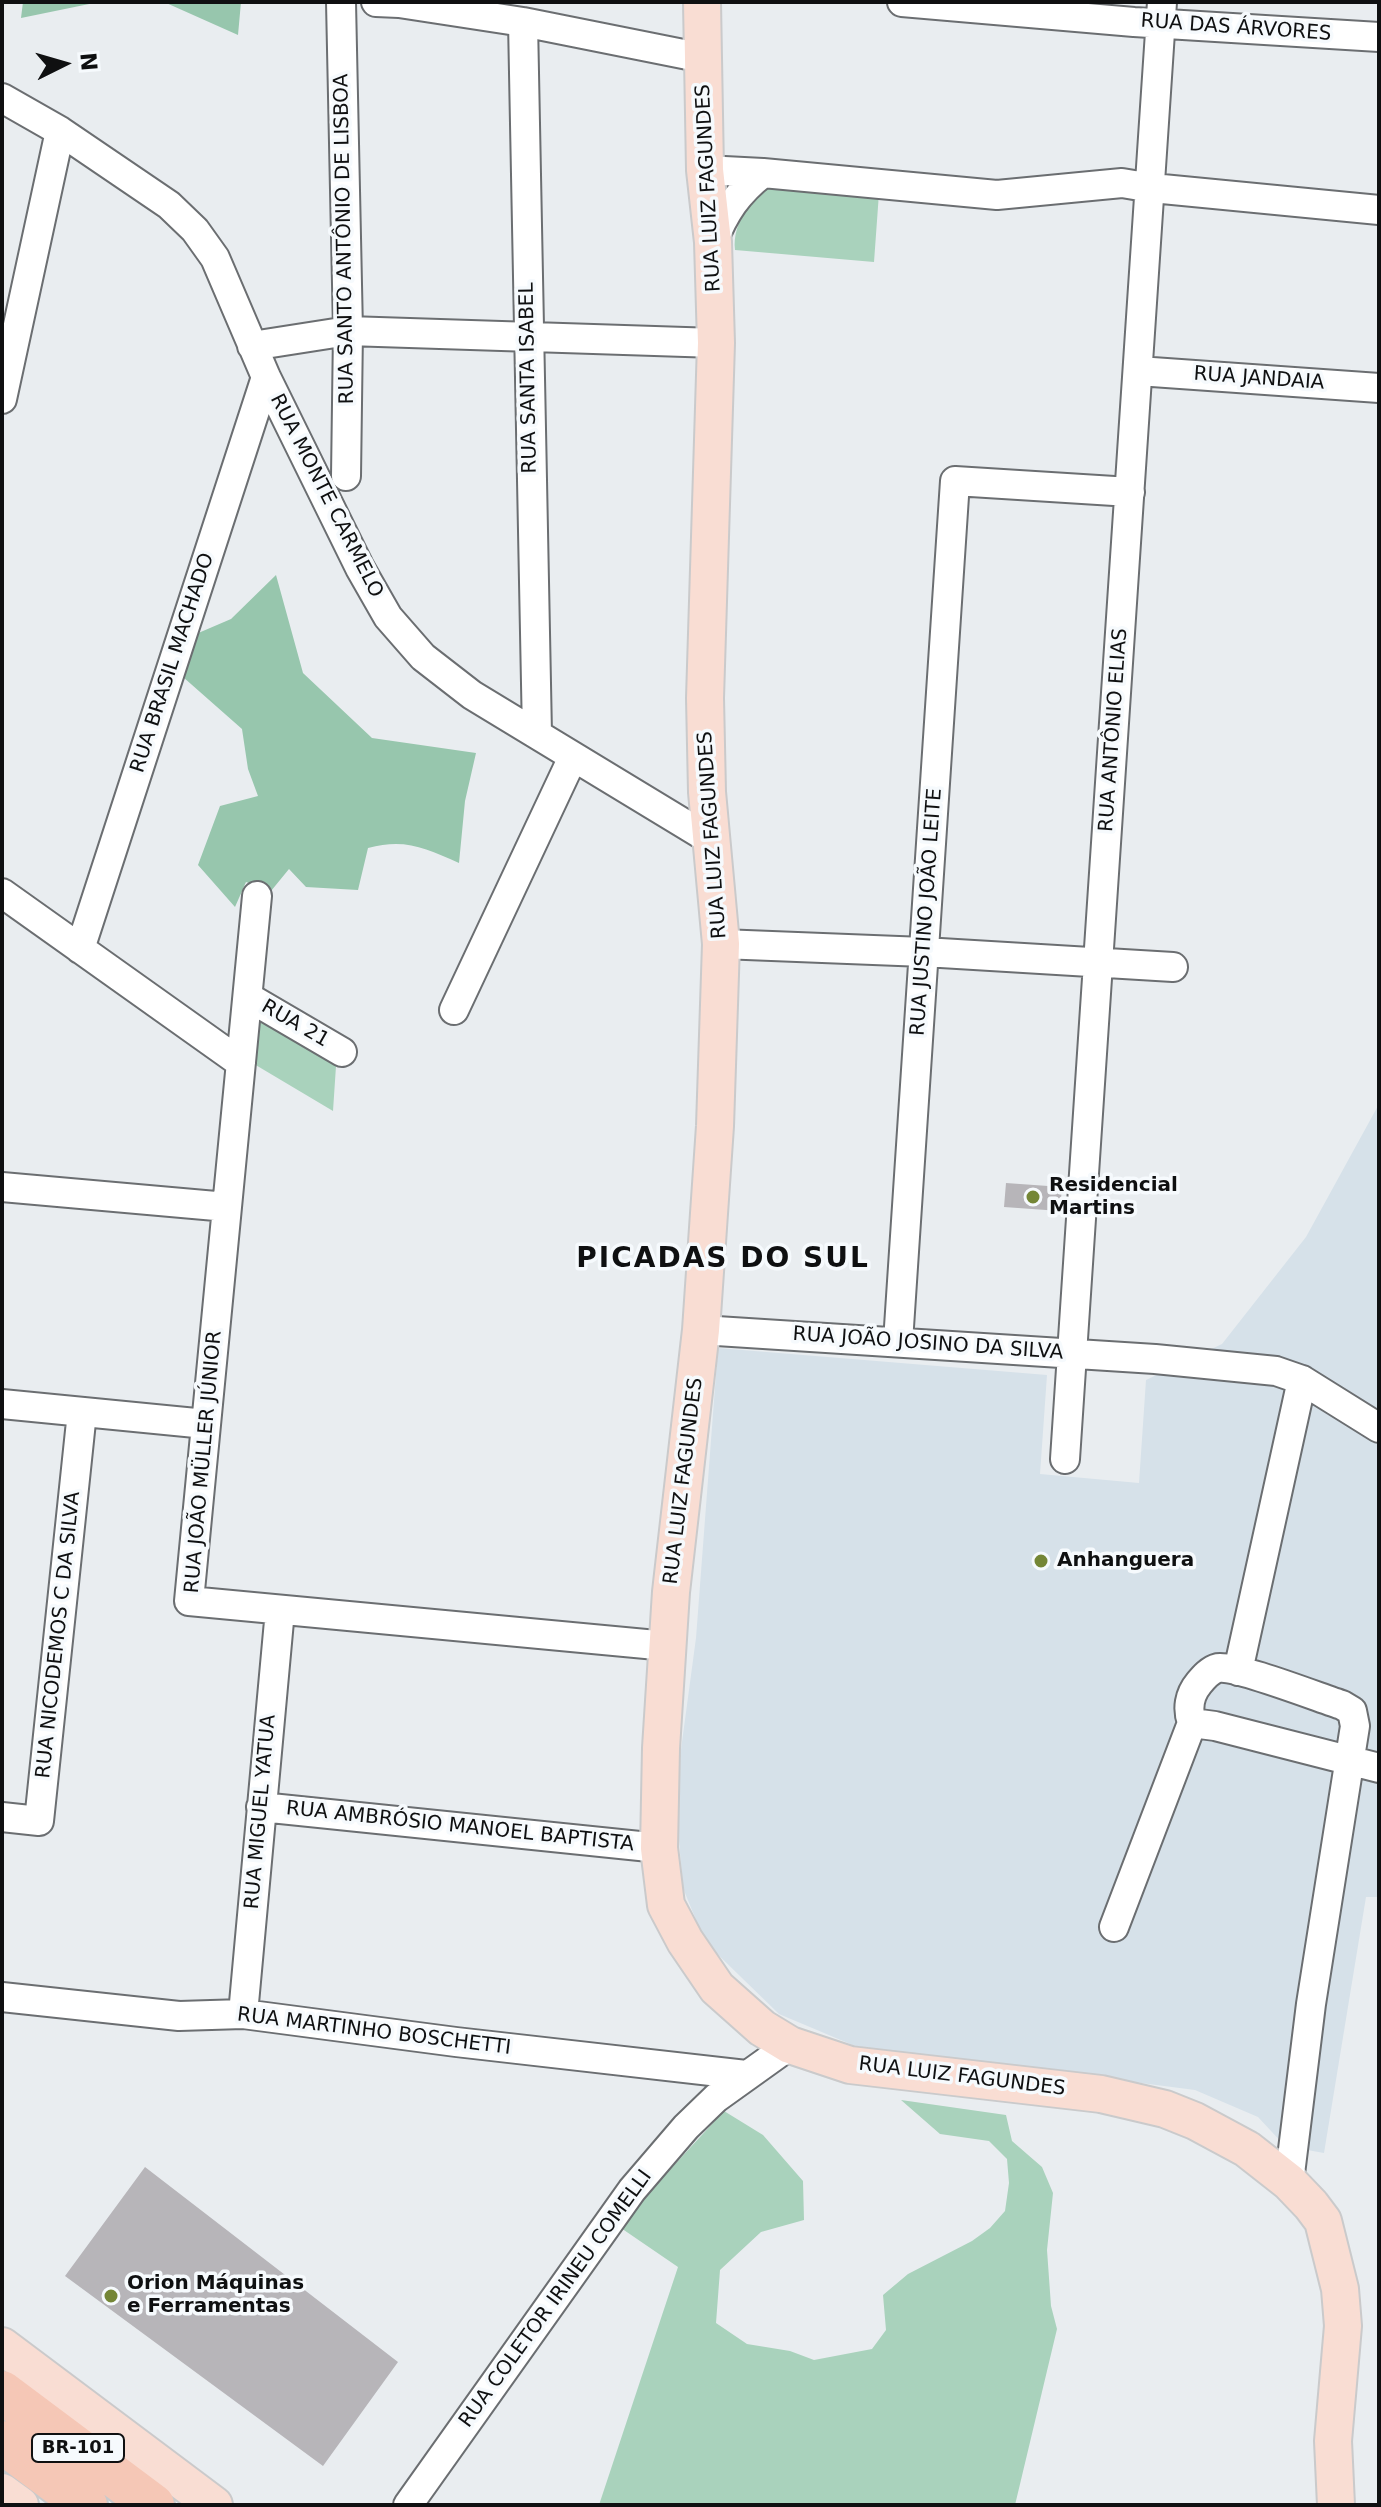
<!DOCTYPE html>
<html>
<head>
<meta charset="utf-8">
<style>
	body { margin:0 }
	#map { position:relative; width:1381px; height:2507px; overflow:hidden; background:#e9edf0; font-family:"DejaVu Sans",sans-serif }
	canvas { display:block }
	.frame { position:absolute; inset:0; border:4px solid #0f1011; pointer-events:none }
	.north { position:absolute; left:24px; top:24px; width:80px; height:80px; -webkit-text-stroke:6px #f6fafd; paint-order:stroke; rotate:85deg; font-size:22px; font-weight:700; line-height:32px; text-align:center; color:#0f1011 }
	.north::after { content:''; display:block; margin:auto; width:28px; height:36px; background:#0f1011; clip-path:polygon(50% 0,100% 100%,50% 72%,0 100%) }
</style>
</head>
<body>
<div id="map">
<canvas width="1381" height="2507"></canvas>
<div class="frame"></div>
<div class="north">N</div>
</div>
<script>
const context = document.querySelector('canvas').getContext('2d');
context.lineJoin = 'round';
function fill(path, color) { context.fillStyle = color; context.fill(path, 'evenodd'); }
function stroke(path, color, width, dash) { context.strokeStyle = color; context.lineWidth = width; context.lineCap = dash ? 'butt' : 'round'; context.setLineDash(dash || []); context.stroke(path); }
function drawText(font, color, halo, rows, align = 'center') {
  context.font = font + ' "DejaVu Sans",sans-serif'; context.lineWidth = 7; context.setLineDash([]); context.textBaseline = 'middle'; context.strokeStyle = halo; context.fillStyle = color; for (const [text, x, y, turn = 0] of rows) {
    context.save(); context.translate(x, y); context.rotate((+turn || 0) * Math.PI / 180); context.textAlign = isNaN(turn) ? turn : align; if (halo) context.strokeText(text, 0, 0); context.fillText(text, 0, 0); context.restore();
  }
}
fill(new Path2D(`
	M1379,1104V1897H1366L1324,2153L1285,2146L1258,2117L1195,2090L855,2046L779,2014L705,1942L683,1888L675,1794L696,1638L718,1348L1047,1375L1040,1474L1139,1483L1146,1380L1222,1344L1306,1237Z`), '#d6e1e9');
fill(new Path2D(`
	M772,179L879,193L874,262L735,250C732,221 753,199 772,179Z
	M257,1017L336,1066L333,1111L254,1064Z
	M901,2100L1006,2115L1012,2141L1042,2167L1053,2193L1047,2250L1051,2306L1057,2329L1015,2505H599L678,2267L618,2226L724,2111L763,2135L803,2181L804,2220L761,2232L720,2270L716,2323L747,2344L790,2351L814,2360L872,2349L886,2330L883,2295L908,2274L972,2241L990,2228L1005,2211L1009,2183L1007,2159L989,2141L940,2134Z`), '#a9d2bc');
fill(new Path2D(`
	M23,2H99L21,18Z
	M164,2H241L238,35Z
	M276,575L303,673L372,738L476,753L465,801L459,863C425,848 405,838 368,848L358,890L306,887L289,869L271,891L246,882L235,907L198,865L220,806L258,796L248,769L242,729L183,677L196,634L231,619Z`), '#97c6ad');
fill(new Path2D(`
	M1006,1183L1062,1187L1060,1211L1004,1207Z
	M145,2167L398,2362L323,2466L65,2276Z`), '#b7b5b9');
const minor = new Path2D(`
	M341,2L348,331L346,476
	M376,2L399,3L523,22L703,58
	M902,2L1134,22L1379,37
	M523,22L537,734
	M2,98L60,131L169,205L195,230L215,258L266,377L360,568L388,617L423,657L472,695L711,840
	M705,170L763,173L997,195L1122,183L1152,188L1379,210
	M713,242C724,213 738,192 763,173
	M252,346L348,331L716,343
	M1138,371L1379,388
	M2,399L60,131
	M2,893L241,1063
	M257,896L189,1601L667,1646
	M721,944L924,952L1173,967
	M80,949L266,377
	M248,997L342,1052
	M454,1010L573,757
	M2,1187L227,1207
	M701,1330L1155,1359L1276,1371L1302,1380L1379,1428
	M898,1342L955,481L1130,492
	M2,1404L206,1424
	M1065,1459L1162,2
	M1238,1671L1302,1380
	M1192,1723C1187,1709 1189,1695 1199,1683C1204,1677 1210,1670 1218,1668C1236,1665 1320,1698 1342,1705L1352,1711L1355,1726L1311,2004L1289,2182
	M261,1807L659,1848
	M2,1817L39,1821L82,1412
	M1114,1927L1192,1723L1215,1726L1379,1768
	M2,1997L179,2016L243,2014L456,2042L746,2075
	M243,2014L280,1610
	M408,2505L632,2190L686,2127L716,2098L790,2045`);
const major = new Path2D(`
	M702,2L705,170L713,242L716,343L705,698L707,792L721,944L715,1126L701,1330L671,1592L661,1748L659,1848L666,1905L685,1941L717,1988L762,2028L790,2045L850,2065L1101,2094L1165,2109L1195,2121L1247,2149L1289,2182L1311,2205L1323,2221L1340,2289L1343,2326L1333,2441L1336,2505
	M2,2346L214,2505
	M2,2492L20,2505`);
const highway = new Path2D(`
	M2,2392L153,2505
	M2,2442L86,2505`);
stroke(minor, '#6b6e71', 32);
stroke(major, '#cacacb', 40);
stroke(highway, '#cacacb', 46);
stroke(minor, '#fff', 28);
stroke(major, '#f9ddd3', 36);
stroke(highway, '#f5c7b6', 42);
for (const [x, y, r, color] of [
	[1033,1197,8,"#748636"],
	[1041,1561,8,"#748636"],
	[111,2296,8,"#748636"]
]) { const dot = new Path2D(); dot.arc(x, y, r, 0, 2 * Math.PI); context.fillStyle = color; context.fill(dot); stroke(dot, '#f6fafd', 3); }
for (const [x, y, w] of [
	[78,2448,92]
]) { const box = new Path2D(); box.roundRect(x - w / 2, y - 14, w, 28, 6); context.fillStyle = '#f6fafd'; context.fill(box); stroke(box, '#0f1011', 2); }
drawText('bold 18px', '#0f1011', null, [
	["BR-101",78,2448]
]);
drawText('20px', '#0f1011', '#f6fafd', [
	["RUA DAS ÁRVORES",1236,28,4],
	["RUA LUIZ FAGUNDES",709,188,-93],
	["RUA SANTO ANTÔNIO DE LISBOA",345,239,-91],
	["RUA SANTA ISABEL",529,378,-91],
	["RUA JANDAIA",1259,379,4],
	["RUA MONTE CARMELO",326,496,63],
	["RUA BRASIL MACHADO",173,663,-72],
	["RUA ANTÔNIO ELIAS",1114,730,-86],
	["RUA LUIZ FAGUNDES",713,835,-94],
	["RUA JUSTINO JOÃO LEITE",927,912,-86],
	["RUA 21",295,1024,30],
	["RUA JOÃO JOSINO DA SILVA",928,1344,4],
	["RUA JOÃO MÜLLER JÚNIOR",204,1462,-85],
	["RUA LUIZ FAGUNDES",684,1481,-83],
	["RUA NICODEMOS C DA SILVA",59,1635,-84],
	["RUA MIGUEL YATUA",261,1812,-85],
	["RUA AMBRÓSIO MANOEL BAPTISTA",460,1827,6],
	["RUA MARTINHO BOSCHETTI",374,2032,7],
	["RUA LUIZ FAGUNDES",962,2077,7],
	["RUA COLETOR IRINEU COMELLI",556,2299,-54]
]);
drawText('bold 20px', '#0f1011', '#f6fafd', [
	["Residencial",1049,1186],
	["Martins",1049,1209],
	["Anhanguera",1057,1561],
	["Orion Máquinas",127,2284],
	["e Ferramentas",127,2307]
], 'left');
context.letterSpacing = '2px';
drawText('bold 28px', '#0f1011', '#f6fafd', [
	["PICADAS DO SUL",723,1260]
]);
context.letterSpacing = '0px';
</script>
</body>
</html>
